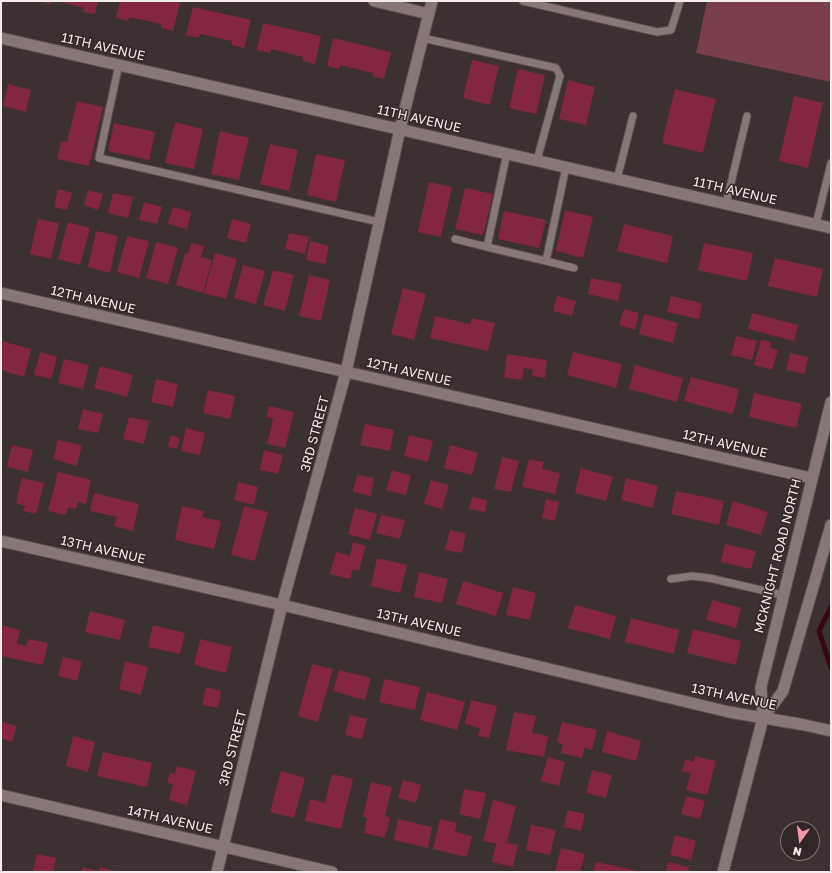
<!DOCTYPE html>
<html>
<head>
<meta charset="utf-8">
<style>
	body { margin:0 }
	#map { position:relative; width:832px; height:873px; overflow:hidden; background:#3d3032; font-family:"Golos Text",sans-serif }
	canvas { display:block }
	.frame { position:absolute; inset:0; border:2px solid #f4ebec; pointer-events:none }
	.north { position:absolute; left:780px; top:821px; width:40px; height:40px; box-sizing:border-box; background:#332628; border:1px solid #807576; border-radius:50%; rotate:194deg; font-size:11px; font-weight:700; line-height:16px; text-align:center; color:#f4ebec }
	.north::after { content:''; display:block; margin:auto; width:14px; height:18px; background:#f39aa9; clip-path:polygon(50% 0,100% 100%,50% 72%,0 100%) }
</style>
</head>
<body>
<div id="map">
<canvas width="832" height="873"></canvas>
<div class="frame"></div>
<div class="north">N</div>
</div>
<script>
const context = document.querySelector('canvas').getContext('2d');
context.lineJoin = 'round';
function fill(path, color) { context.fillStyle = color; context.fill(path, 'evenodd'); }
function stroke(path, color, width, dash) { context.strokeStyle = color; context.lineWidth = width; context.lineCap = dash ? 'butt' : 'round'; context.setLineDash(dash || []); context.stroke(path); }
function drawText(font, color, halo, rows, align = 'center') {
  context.font = font + ' "Golos Text",sans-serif'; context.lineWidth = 3; context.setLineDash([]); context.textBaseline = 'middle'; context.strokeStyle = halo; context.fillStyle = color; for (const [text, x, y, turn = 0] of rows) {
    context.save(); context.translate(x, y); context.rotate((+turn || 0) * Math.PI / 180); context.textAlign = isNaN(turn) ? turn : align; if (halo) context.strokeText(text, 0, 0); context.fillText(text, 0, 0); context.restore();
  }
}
fill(new Path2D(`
	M707,1H831V82L696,53Z`), '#7a3f4a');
stroke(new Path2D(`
	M831,607L819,631L831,668`), '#370714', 5);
fill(new Path2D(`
	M40,1H51L50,4Z
	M57,1H98L95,14L83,12L84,8Z
	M120,1H169L180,3L173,31L161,28L162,24L129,17L128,21L116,18Z
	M193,7L251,20L244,48L232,45V41L200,34L199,38L186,35Z
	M263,23L321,36L315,64L302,61L303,57L271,49L270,53L257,50Z
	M333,38L391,52L384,79L372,76L373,73L340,65L339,69L327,66Z
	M472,60L499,66L490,105L463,98Z
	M518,69L545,75L536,114L509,108Z
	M568,80L595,87L586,125L559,119Z
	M8,84L31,90L26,112L3,106Z
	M675,89L716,99L703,153L662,143Z
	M794,96L823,103L808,168L779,161Z
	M77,101L103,107L89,166L57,159L61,141L67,142Z
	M175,122L203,129L194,169L165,163Z
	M114,123L155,132L149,160L108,151Z
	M220,131L249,138L239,180L211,174Z
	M270,144L298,150L289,191L260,184Z
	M316,154L345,160L336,202L307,195Z
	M429,182L452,187L441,237L418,232Z
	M465,188L493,194L483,235L455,229Z
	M58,189L72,193L67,210L54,207Z
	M88,190L103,194L98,210L84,205Z
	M113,193L133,197L128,218L108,213Z
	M144,202L162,207L157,224L139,220Z
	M173,207L191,212L187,229L168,224Z
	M565,210L593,217L583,258L556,251Z
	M504,211L546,220L539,248L498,239Z
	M38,219L59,223L51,259L30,254Z
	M232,219L251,224L246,243L227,238Z
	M68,222L90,228L80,265L58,259Z
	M624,224L673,236L667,263L617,251Z
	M96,231L118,236L110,273L88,267Z
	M289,233L309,237L305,254L285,249Z
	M127,236L149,241L139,278L117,272Z
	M310,241L329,246L325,264L306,260Z
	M156,242L178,248L168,284L146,278Z
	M191,243L204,246L201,257L212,260L203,293L176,285L185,253L188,254Z
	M704,243L753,253L747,281L698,270Z
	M215,253L237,259L226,299L204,293Z
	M775,258L823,269L817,297L768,286Z
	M243,265L265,271L256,304L234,298Z
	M273,270L294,275L285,311L263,305Z
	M309,275L330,280L321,321L299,316Z
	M591,278L622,284L618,301L588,294Z
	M403,288L426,294L414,340L391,334Z
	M557,296L576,301L572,316L553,311Z
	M671,296L702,303L699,319L667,312Z
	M624,309L639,313L635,330L619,325Z
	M752,313L798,325L794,341L748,329Z
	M644,314L678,323L673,343L639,334Z
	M435,316L470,324L472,318L495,323L488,351L430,338Z
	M736,336L757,341L752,360L731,355Z
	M761,340L771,342L770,348L778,350L772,370L754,365Z
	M1,341L31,349L24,377L1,370Z
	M40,352L57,357L51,379L34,375Z
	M573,352L622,364L616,388L567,375Z
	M790,353L808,357L805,374L786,370Z
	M507,354L547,360L545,378L532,376L533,370L524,368L522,380L504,377Z
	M64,359L89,365L83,389L58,383Z
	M635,365L683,378L677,402L629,389Z
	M100,366L133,375L127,397L94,388Z
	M691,377L739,389L733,414L684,401Z
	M156,379L178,384L173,407L151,402Z
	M208,390L235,396L230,419L203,413Z
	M754,393L802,404L796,428L749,417Z
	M269,406L294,412L285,448L267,444L273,419L266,417Z
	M83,409L103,414L98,433L78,429Z
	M129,417L149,421L144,444L123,439Z
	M365,424L394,430L390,451L360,445Z
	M186,428L205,433L200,455L181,451Z
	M171,435L180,438L177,449L168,447Z
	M409,435L433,441L428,462L404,456Z
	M58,440L82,445L77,466L53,459Z
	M12,445L33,450L28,472L7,467Z
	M450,445L478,453L472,475L444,468Z
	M264,450L283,455L278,474L260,470Z
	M502,457L519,461L511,492L494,489Z
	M529,459L544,462L542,469L560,473L555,494L522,487Z
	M581,468L613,477L606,501L575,493Z
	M392,470L411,476L406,495L386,490Z
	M58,472L91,480L86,504L78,502L76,509L68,507L66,515L48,511Z
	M357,475L374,478L371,496L353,492Z
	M22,478L44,483L36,514L23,511L25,506L16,503Z
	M626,478L658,486L653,508L621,500Z
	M431,480L449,485L442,509L424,504Z
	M238,482L258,487L254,505L234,500Z
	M676,491L724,501L719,525L671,514Z
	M94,493L139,504L133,531L114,526L117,517L90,511Z
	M472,497L487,500L485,512L469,509Z
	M546,499L559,502L555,521L542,518Z
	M733,501L768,512L761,535L726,525Z
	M182,506L204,511L202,517L221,521L214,549L175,540Z
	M244,506L268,512L255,561L231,555Z
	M355,508L377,514L370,540L348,534Z
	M381,515L405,520L400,539L376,533Z
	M450,530L466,533L462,553L445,550Z
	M353,542L366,546L359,571L353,569L350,579L330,574L336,552L350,556Z
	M725,544L756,551L751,569L721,562Z
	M377,558L407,565L400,593L371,586Z
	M419,572L448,579L442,603L414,597Z
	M463,581L503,593L496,616L456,604Z
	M513,587L536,593L530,620L506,615Z
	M712,600L741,608L736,628L706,620Z
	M575,605L616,616L610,639L568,628Z
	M90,611L125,620L120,640L85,632Z
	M631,618L679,630L674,654L625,642Z
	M1,625L20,630L17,644L26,646L28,639L48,643L43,665L1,656Z
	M153,625L185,633L180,654L148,647Z
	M693,629L741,641L736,665L687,653Z
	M200,639L232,647L226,673L194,665Z
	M63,657L82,661L77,681L58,676Z
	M125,661L148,667L141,695L119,689Z
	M312,664L333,669L318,722L298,716Z
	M339,670L371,678L365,700L333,691Z
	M384,679L420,687L415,710L379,702Z
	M206,687L221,691L218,708L202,705Z
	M427,692L465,702L457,730L420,720Z
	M471,700L497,706L489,738L478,736L480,728L465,724Z
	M514,712L536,716L532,733L548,736L544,757L506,750Z
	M350,715L367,719L362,739L345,735Z
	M1,722L17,726L12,742L1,738Z
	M562,722L597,730L592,750L584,748L582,758L561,753L563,744L557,742Z
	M607,731L641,741L636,761L602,752Z
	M73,736L95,742L88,772L66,766Z
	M103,752L152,763L147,787L97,776Z
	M695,756L716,761L707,795L686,790L691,773L682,771L685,759L694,762Z
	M548,757L565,762L559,786L541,781Z
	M177,766L196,771L187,805L169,800L173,784L167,783L170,773L175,774Z
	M592,770L612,775L606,798L586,793Z
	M281,771L305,778L294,818L270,812Z
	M332,774L353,779L341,829L305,821L310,799L325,803Z
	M403,780L421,785L416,803L398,798Z
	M371,782L392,787L385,816L390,817L385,838L364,833L367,818L363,817Z
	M464,789L486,793L480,819L459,814Z
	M686,796L705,801L700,819L681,814Z
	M493,800L516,806L507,843L518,845L513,867L492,862L496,844L483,841Z
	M567,810L585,814L581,831L564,827Z
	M398,819L432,827L428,848L394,840Z
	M440,819L457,823L455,832L472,836L467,857L433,849Z
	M531,825L556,830L550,855L526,850Z
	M675,835L696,841L691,860L670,855Z
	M561,848L585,854L580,872H555Z
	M37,854L56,858L53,872H33Z
	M596,862L638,871V872H593Z
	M668,862L689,867L688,872H666Z
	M83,867L99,871L100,867L115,871V872H81Z`), '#82273f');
const service = new Path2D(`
	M523,1L657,32L671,30L680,1
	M423,38L556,68L560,76L537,160
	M119,64L99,158L379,222
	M507,153L487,247L546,261L566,167
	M617,179L633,116
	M726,204L747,116
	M816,224L831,163
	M455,239L487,247
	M546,261L574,268
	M671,579L692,576L709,578L783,595`);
const minor = new Path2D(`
	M374,1L429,14
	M1,293L811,478
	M1,541L282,605L729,712L805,725L831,731
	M1,795L332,872
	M217,872L282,605L346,372L400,129L432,1`);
const tertiary = new Path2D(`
	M1,38L831,228
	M763,718L783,691L831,525
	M723,872L763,718L761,687L831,402`);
stroke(service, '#5a4f51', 9);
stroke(minor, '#5a4f51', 13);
stroke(tertiary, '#5a4f51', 13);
stroke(service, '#877779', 7);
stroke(minor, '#877779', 11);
stroke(tertiary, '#877779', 11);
drawText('13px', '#f4ebec', '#332628', [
	["11TH AVENUE",103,47,13],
	["11TH AVENUE",419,119,13],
	["11TH AVENUE",735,191,13],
	["12TH AVENUE",93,300,13],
	["12TH AVENUE",409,372,13],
	["3RD STREET",315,434,-75],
	["12TH AVENUE",725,444,13],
	["13TH AVENUE",103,550,13],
	["MCKNIGHT ROAD NORTH",778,556,-76],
	["13TH AVENUE",419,623,13],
	["13TH AVENUE",734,697,12],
	["3RD STREET",233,748,-76],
	["14TH AVENUE",170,820,13]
]);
</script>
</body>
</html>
